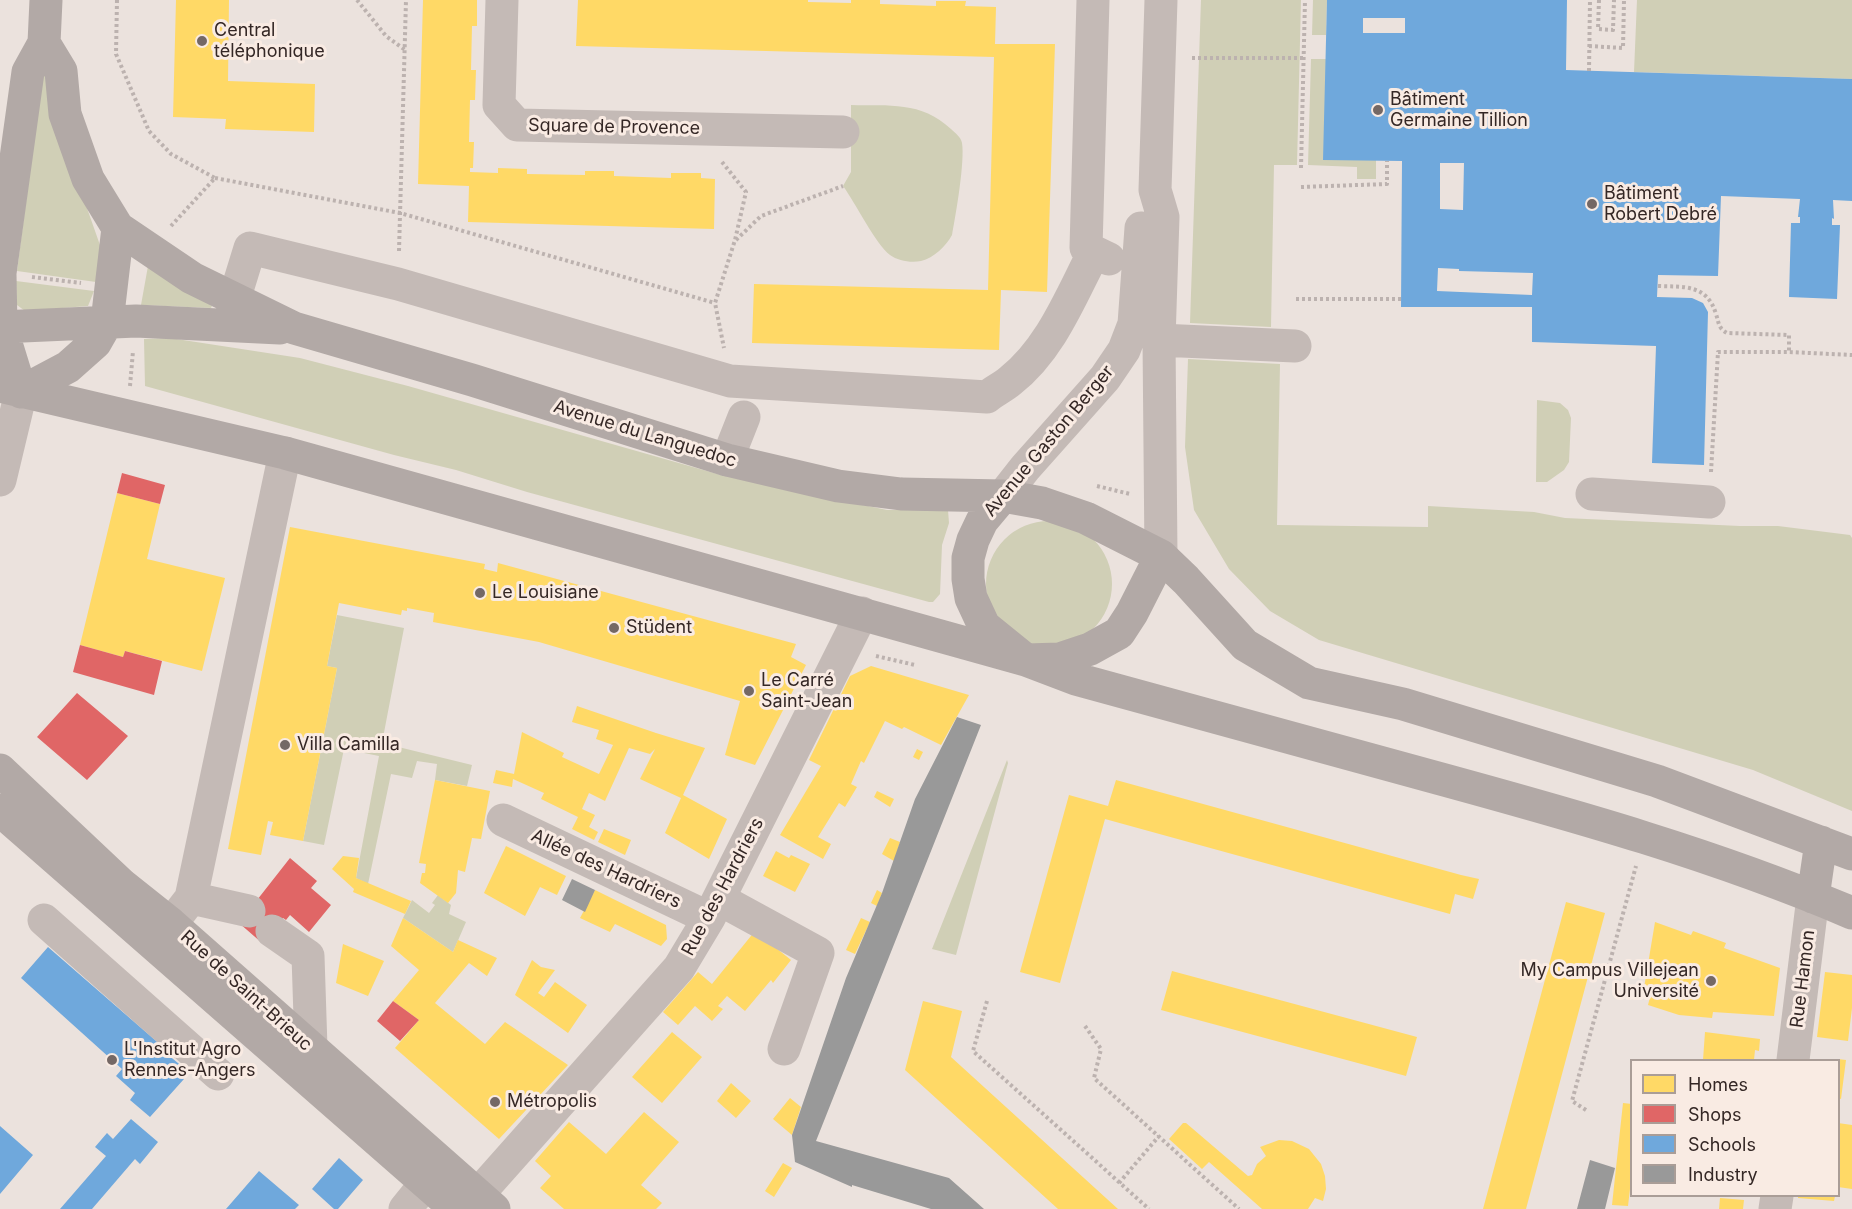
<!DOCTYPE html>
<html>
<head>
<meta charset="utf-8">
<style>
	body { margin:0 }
	#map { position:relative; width:1852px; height:1209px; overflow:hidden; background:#ebe2dd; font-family:Inter,sans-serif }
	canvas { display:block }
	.legend { position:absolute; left:1630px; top:1059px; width:210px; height:138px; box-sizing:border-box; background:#f9ebe3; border:2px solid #aa9d97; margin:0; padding:8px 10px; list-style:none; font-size:18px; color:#342725 }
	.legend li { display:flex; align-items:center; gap:12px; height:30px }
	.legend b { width:30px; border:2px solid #aa9d97 }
</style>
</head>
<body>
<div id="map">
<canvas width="1852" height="1209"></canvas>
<ul class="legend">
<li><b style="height:16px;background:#ffd966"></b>Homes</li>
<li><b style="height:16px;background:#e06666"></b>Shops</li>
<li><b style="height:16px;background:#6fa8dc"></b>Schools</li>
<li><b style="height:16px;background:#999"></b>Industry</li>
</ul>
</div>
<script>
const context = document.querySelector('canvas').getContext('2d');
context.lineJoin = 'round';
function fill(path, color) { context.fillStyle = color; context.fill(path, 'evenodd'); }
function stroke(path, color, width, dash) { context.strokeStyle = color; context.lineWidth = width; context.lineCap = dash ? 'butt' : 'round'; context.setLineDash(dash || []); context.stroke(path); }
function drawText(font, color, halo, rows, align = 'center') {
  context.font = font + ' Inter,sans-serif'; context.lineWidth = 6; context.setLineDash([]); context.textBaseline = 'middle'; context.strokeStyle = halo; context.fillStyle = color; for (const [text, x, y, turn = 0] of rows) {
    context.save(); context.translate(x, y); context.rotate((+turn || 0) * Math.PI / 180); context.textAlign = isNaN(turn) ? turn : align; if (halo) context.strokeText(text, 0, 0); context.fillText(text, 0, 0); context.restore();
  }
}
fill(new Path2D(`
	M1201,0H1301L1297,165H1274L1271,327L1190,323Z
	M1313,0H1327L1326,35H1312Z
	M1637,0H1852V79L1634,72Z
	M1311,59H1326L1376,160V179H1357V167L1308,165Z
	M43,68L68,154L101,248L96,282L17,271Z
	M851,105C889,106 921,101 951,129C955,133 961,137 962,143C965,161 956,214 952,235C946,246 934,258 921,261C911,263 898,261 890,255C876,245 855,202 843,186L851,172Z
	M148,266L212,306L211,308L141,305Z
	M16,281L94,291L88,306L25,311L17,305Z
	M170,338L300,358L408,386L721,475L887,510H948L949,523L942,545L940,594L933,602H929L527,492L456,470L394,455L145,386L144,339Z
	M1188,359L1280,364L1277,525L1428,527V506L1534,512L1565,518L1740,526H1778L1850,535L1852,538V811L1753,770L1319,640L1270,611L1229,569L1194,510L1185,447Z
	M1537,400L1560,403L1568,410L1571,418L1569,462L1564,470L1547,482H1536Z
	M986 584a63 63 0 1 1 126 0a63 63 0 1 1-126 0Z
	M337,615L404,628L382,743L472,765L467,786L435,780L437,764L417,761L412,778L391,774L368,884L356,878L379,756L344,749L324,845L303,841L337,668L327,666Z
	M1007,760L1008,763L956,955L932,949Z
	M438,895L451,905L449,914L466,922L453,952L403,918L412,900L429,913L435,905L432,903Z`), '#d0cfb6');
fill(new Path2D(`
	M176,0H229L228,81L315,84L314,132L225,129L226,119L173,117Z
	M423,0H477V26H472L471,70H476L475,100H470L469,142H474L473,168H470V172L498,173V168L527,169V174L585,175V171H614V176L671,178V173H701V178L715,179L714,229L468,222L469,186L418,184Z
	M578,0H808V2L851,3V0H880V4L936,6V1H966L965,6L996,7L995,44H1055L1047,292L1001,290L999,350L752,343L754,284L988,290L994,57L576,46Z
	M117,493L160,504L147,559L225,578L202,671L125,651L123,657L80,645Z
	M290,527L485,564L484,569L497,572L498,563L796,644L791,657L806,665L755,765L725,755L740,701L539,642L433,622L434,613L407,608V611L402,610L401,615L339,603L327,666L337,668L303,841L270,835L273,822L268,821L261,855L228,849Z
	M871,666L969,695L941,745L904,727L902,729L885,721L864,763L861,761L851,784L857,787L845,807L839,803L818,837L831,844L823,859L780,835L821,766L809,760L850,676Z
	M577,706L656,733L705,748L683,795L727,819L709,859L665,833L681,798L640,779L655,749L650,754L629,748L605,801L589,793L582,809L595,815L589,827L598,832L594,840L572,829L578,817L541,799L544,793L513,779L512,787L493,783L496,770L514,774L522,732L564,753L562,757L599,774L613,745L596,739L599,730L572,722Z
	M917,749L923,752L919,760L913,757Z
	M435,780L490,791L481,839L472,838L465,872L458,870L456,893L448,903L420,883L422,873H425L426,864L419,863Z
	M1116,780L1461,875L1479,879L1473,899L1455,894L1450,914L1105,819L1060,983L1020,972L1069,795L1108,806Z
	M877,791L894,799L890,807L874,797Z
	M604,829L631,840L625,855L598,842Z
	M890,838L900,842L894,861L882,854Z
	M506,846L566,876L557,895L540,887L525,916L484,893Z
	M776,851L789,858L791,855L810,864L795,892L763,876Z
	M343,856L359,858L356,878L411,901L405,914L353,892L354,889L332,869Z
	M595,890L666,925L667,939L661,946L615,924L610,932L580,918Z
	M877,890L882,893L877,906L871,903Z
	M1566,902L1605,913L1526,1209H1483Z
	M403,918L453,952L458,940L497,958L487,976L469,963L435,1003L485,1044L505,1022L568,1065L499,1139L395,1048L419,1020L393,1001L419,970L391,946Z
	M861,918L870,922L855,954L846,950Z
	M1655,922L1691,935L1693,931L1726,943L1724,948L1780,968L1774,1016L1713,1012L1712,1018L1679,1015L1648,1005L1650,997L1643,994Z
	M755,931L791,960L773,983L771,980L745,1011L727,996L718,1006L723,1009L712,1021L695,1006L678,1025L663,1012L698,972L712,984Z
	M343,944L384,961L368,996L336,983Z
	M532,960L541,967L555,970L538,993L544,997L555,982L587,1005L568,1033L515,995Z
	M1172,971L1417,1037L1406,1076L1161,1010Z
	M1825,972L1852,975V1008L1848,1041L1817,1037Z
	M923,1001L962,1011L951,1057L1118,1209H1058L905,1070Z
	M672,1032L702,1057L662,1103L632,1077Z
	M1705,1032L1760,1039L1759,1051L1755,1050L1754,1060H1703Z
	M1838,1059L1846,1060L1841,1099L1838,1098Z
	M731,1083L751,1101L736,1118L717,1101Z
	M790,1098L801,1107L792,1135L773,1119Z
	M1623,1103L1632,1104V1189H1630L1628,1206L1612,1205Z
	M644,1112L679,1142L641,1185L662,1203L656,1209H564L540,1188L551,1176L535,1161L569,1122L606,1154Z
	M1183,1123H1186L1248,1176L1252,1175L1257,1164L1266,1156L1260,1147L1279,1140L1292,1141L1309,1149L1321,1164L1325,1176L1326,1189L1323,1201L1315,1198L1308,1209H1262L1209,1162L1202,1169L1169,1139Z
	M1838,1123L1852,1125V1189L1838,1187Z
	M783,1163L792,1168L774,1197L765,1191Z
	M1798,1196H1835L1834,1201L1798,1198Z
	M1720,1198L1744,1200L1743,1209H1719Z`), '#ffd966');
fill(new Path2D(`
	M122,473L165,485L160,504L117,493Z
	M80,645L123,657L125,651L162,661L154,695L73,672Z
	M77,693L128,736L87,780L37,737Z
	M290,858L317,881L311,888L331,905L309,932L290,915L286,920L283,918L262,943L239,923Z
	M393,1001L419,1020L400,1041L377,1021Z`), '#e06666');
fill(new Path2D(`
	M1327,0H1567L1566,70L1852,79V201L1833,200L1834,219L1832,218V225H1840L1837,299L1789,297L1791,223H1800V217H1798L1800,199L1721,196L1718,276L1658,275L1657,297L1692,298L1703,303L1708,312L1704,465L1652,463L1656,346L1532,342V307H1401L1402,161L1323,160ZM1363,18H1405V33H1363ZM1440,163H1464L1463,210L1440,209ZM1438,268L1459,269V271L1533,273L1532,295L1437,291Z
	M48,947L170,1053L167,1054L184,1068L178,1074L184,1079L150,1117L130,1100L135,1093L116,1076L122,1069L21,978Z
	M131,1119L158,1142L140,1164L135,1159L92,1209H60L106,1156L95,1147L107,1133L113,1139Z
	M0,1126L33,1155L0,1194Z
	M339,1158L363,1180L338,1209H334L312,1189Z
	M259,1171L299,1205L295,1209H226Z`), '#6fa8dc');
fill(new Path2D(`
	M957,717L981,725L816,1141L949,1178L984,1209H931L852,1185V1187L795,1162L792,1135L846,978L882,893L915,799Z
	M572,879L595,890L585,912L562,900Z
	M1590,1160L1615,1168L1605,1209H1577Z`), '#999');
stroke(new Path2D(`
	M117,0L116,54L149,131L171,154L215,178L171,226
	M357,0L386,36L405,50
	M1599,0L1598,29L1613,30L1614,0
	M1589,46L1623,48L1624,0
	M1192,58H1303
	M1589,71L1590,0
	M722,162L746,192L735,240L715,303L724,348
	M1301,168L1305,0
	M215,178L400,213L715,303
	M1301,187L1387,184V161
	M736,240L761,216L843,186
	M399,251L406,0
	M32,277L81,283
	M1658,286C1684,287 1707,284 1716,314C1719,323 1718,328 1727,333L1789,335V352
	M1296,299H1401
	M130,386L133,351
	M1711,472L1718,352H1789L1852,355
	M1097,486L1130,494
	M876,656L915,665
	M987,1001L973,1051L1149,1209
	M1085,1026L1101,1049L1094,1078L1239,1209
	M1586,1110L1572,1101L1636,866
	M1119,1183L1159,1136`), '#bcb2af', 4, [3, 3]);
stroke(new Path2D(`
	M502,0L499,105L517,125L843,132
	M1093,0L1086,248L1109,259
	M1161,0L1155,190L1163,217L1159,340L1161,556
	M234,300L250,248L398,284L730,381L987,397C994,391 1003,387 1010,381C1051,349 1071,296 1094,252
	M1159,340L1295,346
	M727,460L744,417
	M0,480L21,392
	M1592,494L1709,502
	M1003,496L1025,468L1105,378L1124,350L1134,324L1141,228
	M503,820L709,918
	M191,898L249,911
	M719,899L818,953L784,1049
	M44,920L218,1074
	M171,924L191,898L285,453
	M272,931L308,956L311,1048
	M1793,1060L1813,897
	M405,1209L426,1183
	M465,1209L679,968L709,918L862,613
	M1775,1209L1777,1196`), '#c4bab6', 33);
stroke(new Path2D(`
	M118,228L192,278L294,328L472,380L727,460L838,486L901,494L1003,496L1042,503L1086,518L1161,556L1186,580L1245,645L1309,683L1403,704L1657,781L1852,854
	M0,273L28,72L44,43L46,0
	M0,274L1,327L21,392
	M0,327L136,321L280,328
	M0,386L285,453L1026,660L1076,679C1194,711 1312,743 1430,776C1573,815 1716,855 1852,913
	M21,392L68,367L95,343L107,322L118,228L88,179L65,114L61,71L44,43
	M1003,496L982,521L973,540L968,558V579L971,598L984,626L1026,660L1060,659L1090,649L1119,633L1132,613L1161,556
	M0,770L122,885L171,924L494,1209
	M0,810L456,1209
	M1813,897L1821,842`), '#b2a9a6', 33);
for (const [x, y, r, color] of [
	[202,41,6,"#746865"],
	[1378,110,6,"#746865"],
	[1592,204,6,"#746865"],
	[480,593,6,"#746865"],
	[614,628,6,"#746865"],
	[749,691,6,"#746865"],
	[285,745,6,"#746865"],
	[1711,981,6,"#746865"],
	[112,1060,6,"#746865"],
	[495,1102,6,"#746865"]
]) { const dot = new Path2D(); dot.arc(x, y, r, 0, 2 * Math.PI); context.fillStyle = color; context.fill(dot); stroke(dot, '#f9ebe3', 2); }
drawText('18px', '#342725', '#f9ebe3', [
	["Central",214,31],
	["téléphonique",214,52],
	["Bâtiment",1390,100],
	["Germaine Tillion",1390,121],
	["Bâtiment",1604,194],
	["Robert Debré",1604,215],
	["Le Louisiane",492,593],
	["Stüdent",626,628],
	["Le Carré",761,681],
	["Saint-Jean",761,702],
	["Villa Camilla",297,745],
	["My Campus Villejean",1699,971,"right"],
	["Université",1699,992,"right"],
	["L'Institut Agro",124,1050],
	["Rennes-Angers",124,1071],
	["Métropolis",507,1102]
], 'left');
drawText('18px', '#342725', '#f9ebe3', [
	["Square de Provence",614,127,1],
	["Avenue du Languedoc",645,434,17],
	["Avenue Gaston Berger",1049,441,-50],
	["Allée des Hardriers",606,869,25],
	["Rue des Hardriers",723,887,-62],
	["Rue Hamon",1803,979,-83],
	["Rue de Saint-Brieuc",246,991,42]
]);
</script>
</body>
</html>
